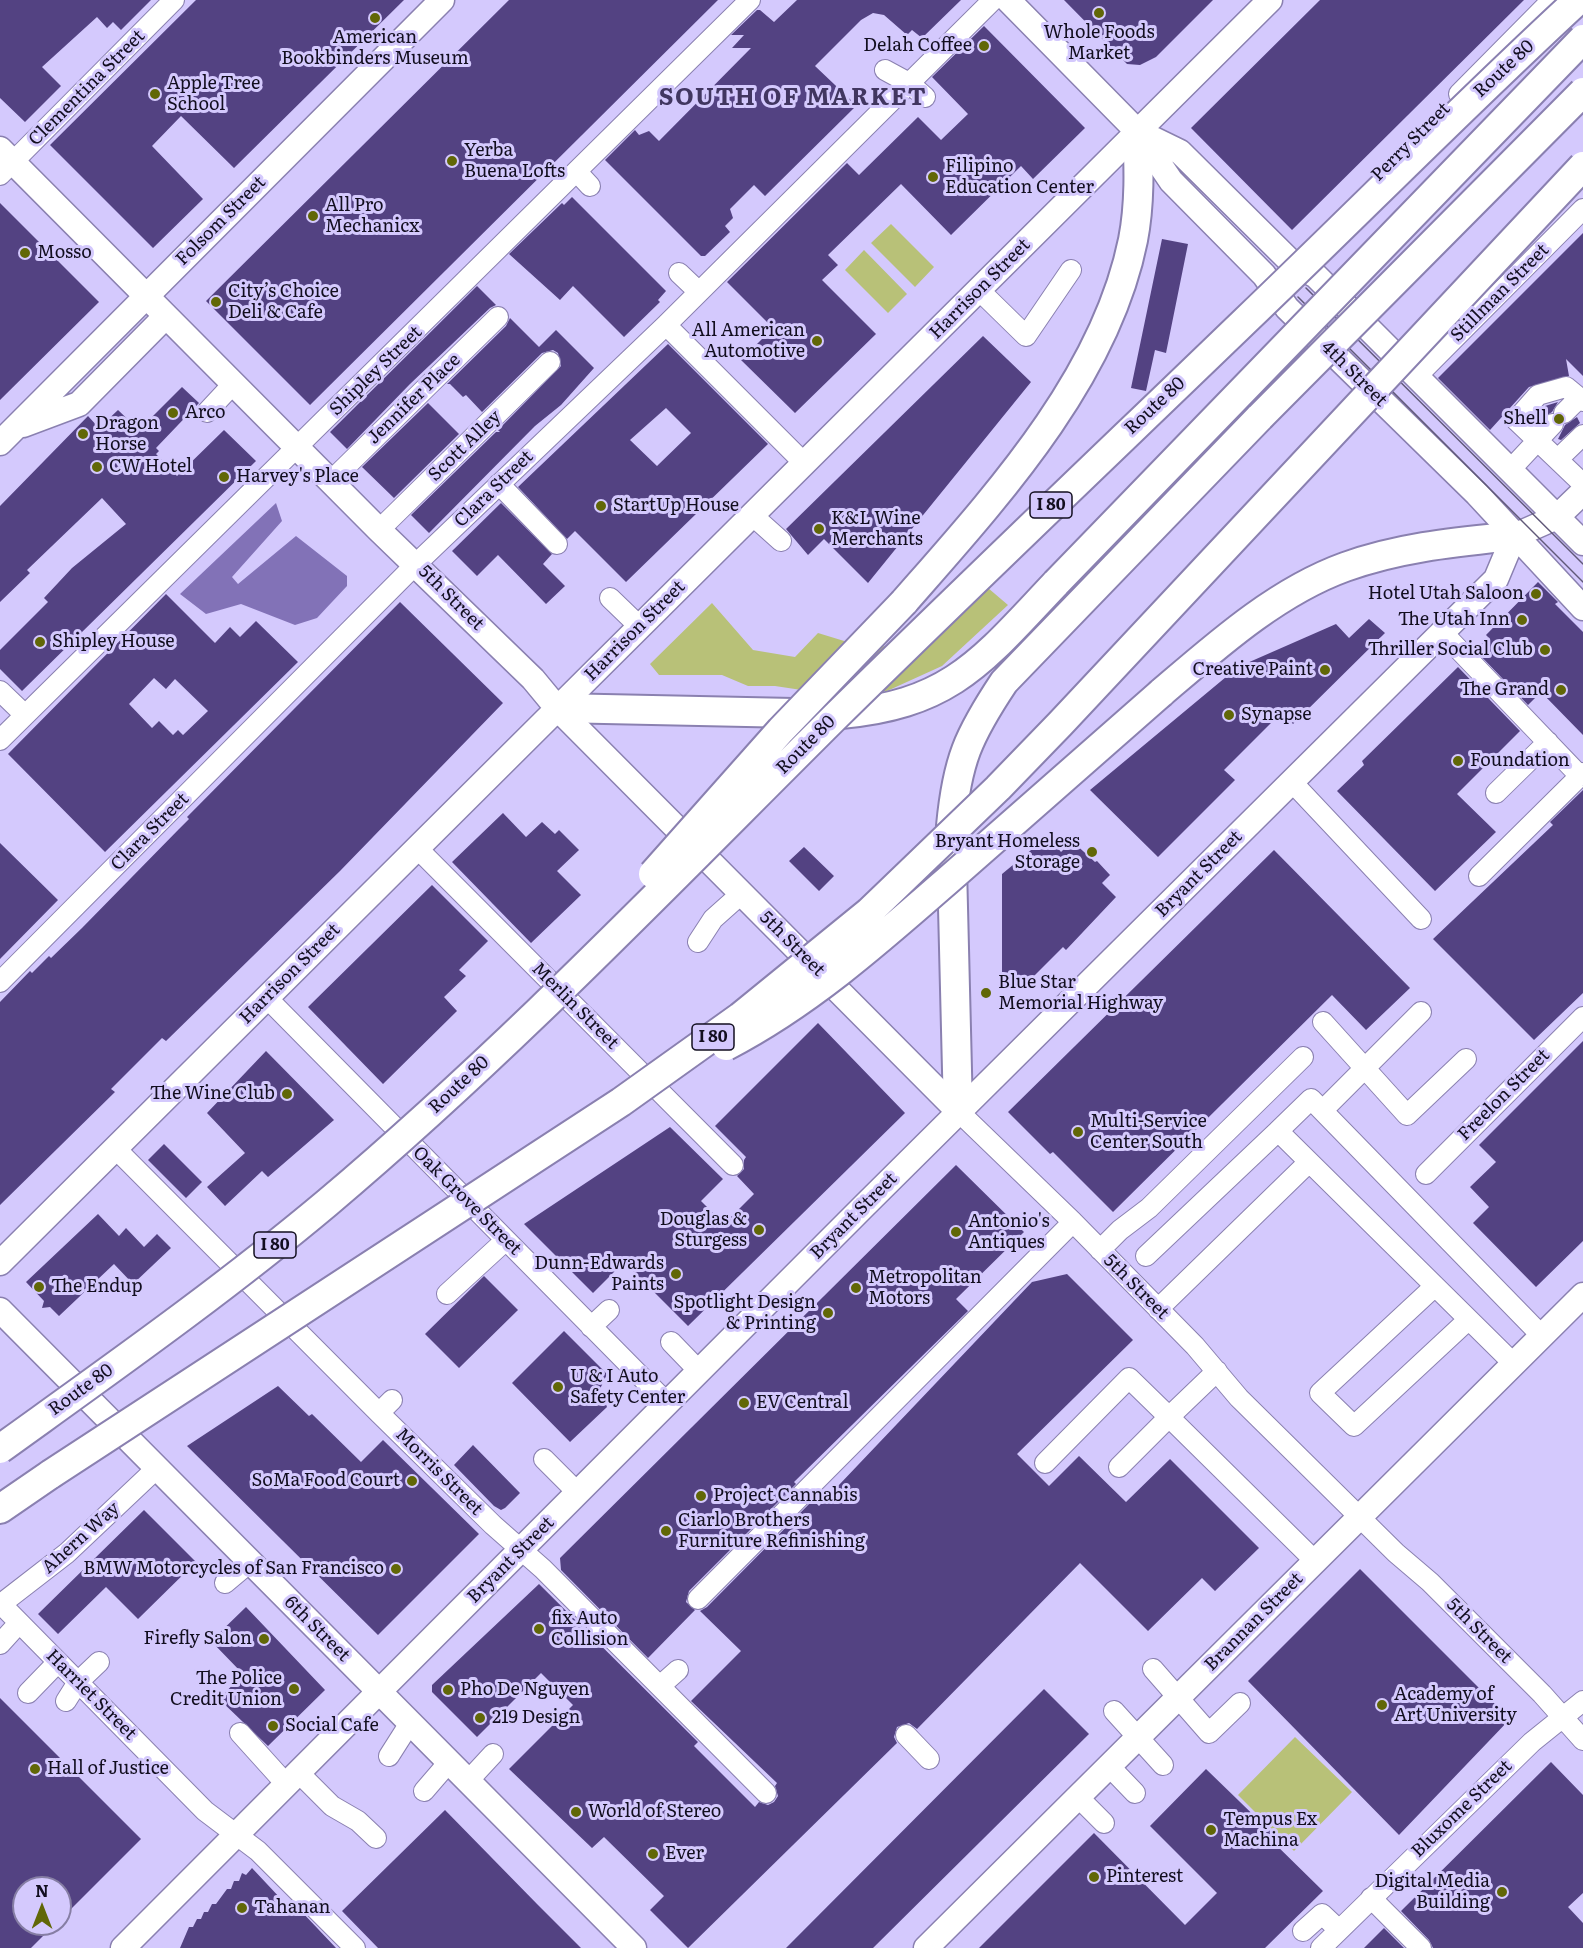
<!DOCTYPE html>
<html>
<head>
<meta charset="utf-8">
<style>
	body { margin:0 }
	#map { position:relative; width:1583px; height:1948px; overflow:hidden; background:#d4c9fd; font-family:Literata,serif }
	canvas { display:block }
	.north { position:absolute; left:12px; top:1876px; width:60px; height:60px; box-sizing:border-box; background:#d4c9fd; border:2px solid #867ea4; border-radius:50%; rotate:0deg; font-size:16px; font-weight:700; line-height:24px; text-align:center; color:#120e1f }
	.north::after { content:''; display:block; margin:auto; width:21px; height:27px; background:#616707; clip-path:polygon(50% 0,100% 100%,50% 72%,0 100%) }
</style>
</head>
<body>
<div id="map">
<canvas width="1583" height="1948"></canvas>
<div class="north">N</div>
</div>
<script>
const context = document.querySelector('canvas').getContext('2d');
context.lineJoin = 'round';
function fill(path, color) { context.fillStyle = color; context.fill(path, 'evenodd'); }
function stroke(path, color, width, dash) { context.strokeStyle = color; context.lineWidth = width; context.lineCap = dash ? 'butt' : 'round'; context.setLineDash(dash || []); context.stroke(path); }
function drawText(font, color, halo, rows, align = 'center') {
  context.font = font + ' Literata,serif'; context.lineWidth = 6; context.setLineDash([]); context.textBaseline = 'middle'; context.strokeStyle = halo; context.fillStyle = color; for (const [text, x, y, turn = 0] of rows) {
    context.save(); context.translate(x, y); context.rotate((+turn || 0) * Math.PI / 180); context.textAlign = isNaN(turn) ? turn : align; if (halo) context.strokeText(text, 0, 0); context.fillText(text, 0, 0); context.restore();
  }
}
fill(new Path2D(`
	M891,224L934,267L915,287L871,243Z
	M864,250L907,294L888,313L845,270Z
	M988,588L1008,605L942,666L887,691L848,697L775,686H748L722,675H659L650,664L712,603L753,650L795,657L818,633L867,648L935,641Z
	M1295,1737L1352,1792L1294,1851L1238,1795Z`), '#b8c178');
fill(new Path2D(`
	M276,503L282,521L232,577L238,584L296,536L347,576V586L317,618L295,625L241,604L206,614L180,594Z`), '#8272b7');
fill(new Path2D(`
	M0,0H151L121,30L113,22L107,28L97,17L42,67L61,86L25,122L0,98Z
	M196,0H404L234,168L181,116L152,146L203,199L153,248L50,145Z
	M509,0H718L310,405L206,301Z
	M797,0H961L922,38L912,30L907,35L884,15L873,13L861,20L815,66L854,103L852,106L854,108L765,196L754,185L730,209L733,218L725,226L730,232L705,256H701L605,160L635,130L639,135L649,131L659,141L751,48H732L744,35H731L757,10H760L774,22Z
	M1064,0H1213L1156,57L1140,65L1127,64Z
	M1320,0H1524L1292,230L1191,128Z
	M984,26L1085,128L1033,179L1021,166L951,235L901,184L828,255L838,265L822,280L876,334L795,413L741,360L773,328L727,282L847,163L859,175L918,117L941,140L968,114L932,77Z
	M572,197L666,291L658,300L660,302L624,337L573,286L560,300L509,254L562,203L564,205Z
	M0,203L99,302L0,400Z
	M1583,233V376L1566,359L1569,376L1529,387L1490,430L1438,378Z
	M1162,239L1188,244L1166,353L1155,350L1146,391L1131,388Z
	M477,286L496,305L490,308L410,384L347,449L330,432Z
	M510,318L539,347L556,330L594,368L561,405L535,426L429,533L411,515L496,432H500L498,430L561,366L558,353L553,350L542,353L482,412L466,395L463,397L450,384H447L506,326Z
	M983,336L1031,382L868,583L824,539L808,555L786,529Z
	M668,344L768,444L626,582L575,531L567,539L518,487ZM666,408L691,433L657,466L630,440Z
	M182,387L199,403L156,448L159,451L156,454L177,476L224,430L256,461L22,691L0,669V650L48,602L44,598L72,568L126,524L102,498L27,570L30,573L0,602V506L88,416L99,428L118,410L139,430Z
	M1558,402L1552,412L1540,420L1538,414L1545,406Z
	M428,403L459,434L394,498L362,467Z
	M1577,417L1580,423L1561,440L1558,439L1565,425Z
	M501,503L552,554L543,564L565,586L546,604L498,555L477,576L452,551Z
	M1538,582L1558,602L1555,604L1583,632V735L1541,692L1528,705L1475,650L1488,637L1486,635Z
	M166,594L215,643L230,627L240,637L256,621L298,662L105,852L8,754ZM154,678L166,689L175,679L208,711L183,735L178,730L173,735L159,721L152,728L129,704Z
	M400,602L503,703L340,871L166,1041L162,1038L111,1089L115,1092L0,1205V1002L30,971L32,973L49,956L51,958L82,928L179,829L189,819L187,817Z
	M1369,619L1385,633L1293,724L1282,712L1224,770L1235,780L1158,857L1090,790L1238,667L1336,624L1349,638Z
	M1458,667L1520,731L1457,794L1496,832L1435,891L1337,791L1364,765L1362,761Z
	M1583,790V993L1534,1040L1433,939L1553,825L1550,822Z
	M503,813L526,837L542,822L555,834L559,830L579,850L557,871L581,895L531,943L452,862Z
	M1048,836L1061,852L1072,841L1095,862L1097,861L1110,875L1102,883L1116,897L1066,950L1063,947L1024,986L1011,973H1002V874Z
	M0,843L58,900L0,959Z
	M804,847L834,876L819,891L789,861Z
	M1274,850L1410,988L1366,1030L1332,995L1113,1212L1053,1152L1050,1154L1008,1112Z
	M432,885L488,941L459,970L466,976L444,997L457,1011L383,1084L308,1007Z
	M818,1023L905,1113L688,1326L624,1262L593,1293L524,1224L670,1127L723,1179L701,1201L724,1224L754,1194L737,1176L744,1169V1160L746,1157L715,1126Z
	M1583,1041V1241L1536,1287L1473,1223L1489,1207L1470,1187L1496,1162L1479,1145Z
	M266,1051L334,1120L268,1177L262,1171L225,1206L207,1187L245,1153L207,1113Z
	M164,1144L202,1182L186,1198L148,1160Z
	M956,1165L1024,1232L956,1299L968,1311L794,1482L796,1484L689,1591L686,1602L695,1610L648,1658L561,1570L560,1558Z
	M98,1214L119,1236L126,1228L144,1247L157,1234L171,1248L133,1284L114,1264L59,1316L50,1307L42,1308L44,1301L26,1282Z
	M1067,1274L1133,1340L1017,1454L1049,1486L1079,1456L1126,1502L1170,1459L1259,1548L1215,1591L1202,1578L1148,1631L1080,1563L917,1729L909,1723L897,1727L894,1737L897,1743L688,1948L650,1910L664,1896L604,1837L592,1848L509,1769L573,1705L541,1673L477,1737L432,1692V1685L539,1584L698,1742L694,1746L755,1807L759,1802L768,1805L774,1802L778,1796L775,1786L777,1783L691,1701L741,1651L700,1611L707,1607L813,1500L819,1506L1032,1282Z
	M484,1276L518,1310L459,1368L425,1334Z
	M564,1331L607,1374L600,1389L607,1407L570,1442L512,1383Z
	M278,1386L309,1416L312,1414L361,1462L383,1440L479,1534L378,1635L187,1446Z
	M473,1445L520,1493L505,1508L501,1510L494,1506L454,1465Z
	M144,1510L196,1562L138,1619L106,1587L58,1634L38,1614Z
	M1360,1569L1510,1719L1399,1835L1248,1681Z
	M246,1607L325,1690L268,1746L219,1699L243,1674L211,1641Z
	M1044,1689L1089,1734L873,1948H786Z
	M0,1698L141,1839L60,1920V1888H24V1924H55L31,1948H0Z
	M1551,1762L1583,1795V1893L1568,1907L1583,1923V1948H1433L1429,1940L1401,1911Z
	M1206,1769L1272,1833L1268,1837L1323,1891L1265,1948H979L1094,1833L1185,1925L1217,1893L1150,1826Z
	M445,1810L537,1904L581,1948H378L342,1911Z
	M252,1868L296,1915L301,1911L336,1948H180L189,1927H193L197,1919H201L204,1912H208L212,1904H216L227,1889H231L234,1881H239L242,1873L246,1875Z
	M1384,1928L1404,1948H1364Z`), '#534282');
const minor = new Path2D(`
	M885,70L909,83L925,97
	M1459,94L1552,0
	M577,172L590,186
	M0,175L174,0
	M679,273L699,292
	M980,291L1026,336L1071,270
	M666,325L804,463
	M1417,376L1583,209
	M1583,401L1566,387L1538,395L1516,420L1583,484
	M207,412L234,383
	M1564,413L1579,398
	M1558,459L1583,435
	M1510,470L1553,424
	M331,481L498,317
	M499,484L557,544
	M752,515L781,541
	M379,530L550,362
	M610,598L639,626
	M1442,632L1580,776
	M0,691L25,715
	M0,740L750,0
	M1292,782L1421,919
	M1496,793L1548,742
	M417,848L733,1165
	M1479,876L1583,773
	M698,942L713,919L741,894
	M0,982L417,563L666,325L993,0
	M266,997L668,1404
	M1323,1022L1407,1115L1466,1059
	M1323,1110L1421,1012
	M958,1111L1073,1222L1195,1346L1239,1398L1396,1553L1430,1582L1542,1694L1583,1740
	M1278,1131L1311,1099L1542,1336
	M115,1148L379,1413L493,1525L543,1569L766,1793
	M1426,1174L1583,1017
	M1100,1250L1120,1230L1149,1208L1303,1057
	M1146,1256L1278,1131L1514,1364
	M1434,1287L1320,1393L1354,1426L1468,1320
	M447,1294L506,1240
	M1158,1309L1309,1162
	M591,1327L609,1310
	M671,1342L700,1372
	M1217,1371L1169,1417L1315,1561
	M379,1413L392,1400
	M544,1459L578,1493
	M1045,1463L1129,1378L1169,1417L1119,1467
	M225,1583L250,1562
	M698,1599L1073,1222
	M0,1603L205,1811L258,1851L355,1948
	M1,1604L67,1553L157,1468
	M0,1644L19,1623
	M1153,1669L1209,1733L1240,1703
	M660,1686L678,1670
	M28,1693L58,1662
	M66,1701L78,1682L99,1662
	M1114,1711L1163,1765
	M240,1733L286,1784
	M906,1735L929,1759
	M389,1756L410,1723
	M1109,1766L1135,1793
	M298,1772L332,1806L358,1821L376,1838
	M468,1781L493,1754
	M424,1791L449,1762
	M1078,1797L1104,1823
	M1371,1898L1421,1948
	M1303,1931L1322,1914L1339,1930
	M1321,1948L1532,1742L1583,1701`);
const major = new Path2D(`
	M1008,0L1137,131L1171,181L1264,275L1287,308L1477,494L1583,608
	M1139,132L1180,152L1292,263L1316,276L1583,543
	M0,149L379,530L533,679L557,708L958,1111
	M23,425L79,404L166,316
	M0,443L442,0
	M1514,536L1557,517L1583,492
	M0,1263L1270,0
	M0,1310L634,1948
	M123,1948L864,1206L1496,579L1514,536
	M926,1948L1583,1295`);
const highway = new Path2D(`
	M904,602C995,498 1105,379 1133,240C1140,204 1139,167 1137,131
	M1161,693C1216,646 1276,592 1345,567C1400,547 1457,542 1514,536
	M557,708L841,714C952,704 983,660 1056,583
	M958,1111L951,826C957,761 968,736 1004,682L1260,417
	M0,1509L51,1474`);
stroke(minor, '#8a80b0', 22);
stroke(major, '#8a80b0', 27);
stroke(highway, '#8a80b0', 32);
stroke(minor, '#fff', 20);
stroke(major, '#fff', 24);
stroke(highway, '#fff', 28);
stroke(new Path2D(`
	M1306,288L1583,564
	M1298,297L1583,582`), '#605978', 1.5);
const highwayBridge = new Path2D(`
	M1260,417L1583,92
	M1056,583L1583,39
	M653,874L781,730L904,602
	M726,1046C811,1002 884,936 955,874C1024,813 1093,753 1161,693
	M0,1449C111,1369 222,1291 327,1203C506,1052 668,883 833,719C969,585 1107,454 1244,322C1356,215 1464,105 1578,0
	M51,1474L621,1102L740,1017L869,912L998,788L1060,724L1583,166`);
stroke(highwayBridge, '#8a80b0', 32, []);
stroke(highwayBridge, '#fff', 28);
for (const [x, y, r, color] of [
	[1099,13,6,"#616707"],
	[375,18,6,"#616707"],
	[984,46,6,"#616707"],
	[155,94,6,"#616707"],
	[452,161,6,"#616707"],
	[933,177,6,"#616707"],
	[313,216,6,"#616707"],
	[25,253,6,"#616707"],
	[216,302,6,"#616707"],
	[817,341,6,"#616707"],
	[173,413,6,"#616707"],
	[1559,419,6,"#616707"],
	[83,434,6,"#616707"],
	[97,467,6,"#616707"],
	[224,477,6,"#616707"],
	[601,506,6,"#616707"],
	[819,529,6,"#616707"],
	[1536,594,6,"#616707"],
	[1522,620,6,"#616707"],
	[40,642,6,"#616707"],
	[1545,650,6,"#616707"],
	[1325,670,6,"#616707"],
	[1561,690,6,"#616707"],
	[1229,715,6,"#616707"],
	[1458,761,6,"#616707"],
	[1092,852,6,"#616707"],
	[986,993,6,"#616707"],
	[287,1094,6,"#616707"],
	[1078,1132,6,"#616707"],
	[759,1230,6,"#616707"],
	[956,1232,6,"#616707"],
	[676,1274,6,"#616707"],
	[39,1287,6,"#616707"],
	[856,1288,6,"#616707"],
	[828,1313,6,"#616707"],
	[558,1387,6,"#616707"],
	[744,1403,6,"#616707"],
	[412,1481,6,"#616707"],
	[701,1496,6,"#616707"],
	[666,1531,6,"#616707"],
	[396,1569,6,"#616707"],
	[539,1629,6,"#616707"],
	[264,1639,6,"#616707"],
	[294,1689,6,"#616707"],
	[448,1690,6,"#616707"],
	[1382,1705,6,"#616707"],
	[480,1718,6,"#616707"],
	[273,1726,6,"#616707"],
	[35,1769,6,"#616707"],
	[576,1812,6,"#616707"],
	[1211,1830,6,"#616707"],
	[653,1854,6,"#616707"],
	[1094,1877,6,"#616707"],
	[1502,1892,6,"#616707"],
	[242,1908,6,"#616707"]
]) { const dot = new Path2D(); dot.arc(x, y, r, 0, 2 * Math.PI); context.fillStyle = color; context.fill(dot); stroke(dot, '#d4c9fd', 2); }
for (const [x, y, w] of [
	[1051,505,42],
	[713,1037,42],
	[275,1245,42]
]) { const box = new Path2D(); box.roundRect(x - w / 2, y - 13, w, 26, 4.5); context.fillStyle = '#d4c9fd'; context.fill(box); stroke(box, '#120e1f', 1.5); }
drawText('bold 16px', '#120e1f', null, [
	["I 80",1051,505],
	["I 80",713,1037],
	["I 80",275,1245]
]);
drawText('18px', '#120e1f', '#d4c9fd', [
	["Whole Foods",1099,33,"center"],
	["Market",1099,54,"center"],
	["American",375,38,"center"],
	["Bookbinders Museum",375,59,"center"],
	["Delah Coffee",972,46,"right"],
	["Apple Tree",167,84],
	["School",167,105],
	["Yerba",464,151],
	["Buena Lofts",464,172],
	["Filipino",945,167],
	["Education Center",945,188],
	["All Pro",325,206],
	["Mechanicx",325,227],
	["Mosso",37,253],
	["City’s Choice",228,292],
	["Deli & Cafe",228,313],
	["All American",805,331,"right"],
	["Automotive",805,352,"right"],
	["Arco",185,413],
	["Shell",1547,419,"right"],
	["Dragon",95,424],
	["Horse",95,445],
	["CW Hotel",109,467],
	["Harvey's Place",236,477],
	["StartUp House",613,506],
	["K&L Wine",831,519],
	["Merchants",831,540],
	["Hotel Utah Saloon",1524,594,"right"],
	["The Utah Inn",1510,620,"right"],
	["Shipley House",52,642],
	["Thriller Social Club",1533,650,"right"],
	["Creative Paint",1313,670,"right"],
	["The Grand",1549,690,"right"],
	["Synapse",1241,715],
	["Foundation",1470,761],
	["Bryant Homeless",1080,842,"right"],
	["Storage",1080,863,"right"],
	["Blue Star",998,983],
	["Memorial Highway",998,1004],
	["The Wine Club",275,1094,"right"],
	["Multi-Service",1090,1122],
	["Center South",1090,1143],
	["Douglas &",747,1220,"right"],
	["Sturgess",747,1241,"right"],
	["Antonio's",968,1222],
	["Antiques",968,1243],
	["Dunn-Edwards",664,1264,"right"],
	["Paints",664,1285,"right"],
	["Metropolitan",868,1278],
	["Motors",868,1299],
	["The Endup",51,1287],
	["Spotlight Design",816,1303,"right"],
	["& Printing",816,1324,"right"],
	["U & I Auto",570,1377],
	["Safety Center",570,1398],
	["EV Central",756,1403],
	["SoMa Food Court",400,1481,"right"],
	["Project Cannabis",713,1496],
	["Ciarlo Brothers",678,1521],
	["Furniture Refinishing",678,1542],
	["BMW Motorcycles of San Francisco",384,1569,"right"],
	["fix Auto",551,1619],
	["Collision",551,1640],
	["Firefly Salon",252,1639,"right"],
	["The Police",282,1679,"right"],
	["Credit Union",282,1700,"right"],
	["Pho De Nguyen",460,1690],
	["Academy of",1394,1695],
	["Art University",1394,1716],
	["219 Design",492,1718],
	["Social Cafe",285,1726],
	["Hall of Justice",47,1769],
	["World of Stereo",588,1812],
	["Tempus Ex",1223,1820],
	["Machina",1223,1841],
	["Ever",665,1854],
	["Pinterest",1106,1877],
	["Digital Media",1490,1882,"right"],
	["Building",1490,1903,"right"],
	["Tahanan",254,1908]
], 'left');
drawText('18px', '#120e1f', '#d4c9fd', [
	["Route 80",1504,69,-43],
	["Clementina Street",87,88,-45],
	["Perry Street",1411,142,-45],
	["Folsom Street",221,221,-45],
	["Harrison Street",980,289,-45],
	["Stillman Street",1500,293,-45],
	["Shipley Street",376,371,-44],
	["4th Street",1354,374,45],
	["Jennifer Place",414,399,-44],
	["Route 80",1155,406,-43],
	["Scott Alley",465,446,-44],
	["Clara Street",494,489,-44],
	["5th Street",451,598,45],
	["Harrison Street",635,631,-45],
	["Route 80",806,745,-45],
	["Clara Street",150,832,-45],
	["Bryant Street",1199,874,-45],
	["5th Street",792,944,45],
	["Harrison Street",290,974,-45],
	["Merlin Street",575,1006,45],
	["Route 80",459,1085,-43],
	["Freelon Street",1504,1095,-45],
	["Oak Grove Street",467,1201,45],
	["Bryant Street",854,1216,-45],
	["5th Street",1136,1287,45],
	["Route 80",81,1390,-36],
	["Morris Street",439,1472,45],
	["Ahern Way",81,1538,-42],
	["Bryant Street",511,1560,-45],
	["Brannan Street",1254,1622,-45],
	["6th Street",317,1629,45],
	["5th Street",1479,1631,45],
	["Harriet Street",91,1695,45],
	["Bluxome Street",1462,1809,-44]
]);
context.letterSpacing = '1.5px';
drawText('bold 24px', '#413660', '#d4c9fd', [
	["SOUTH OF MARKET",793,98]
]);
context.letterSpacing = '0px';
</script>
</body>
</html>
